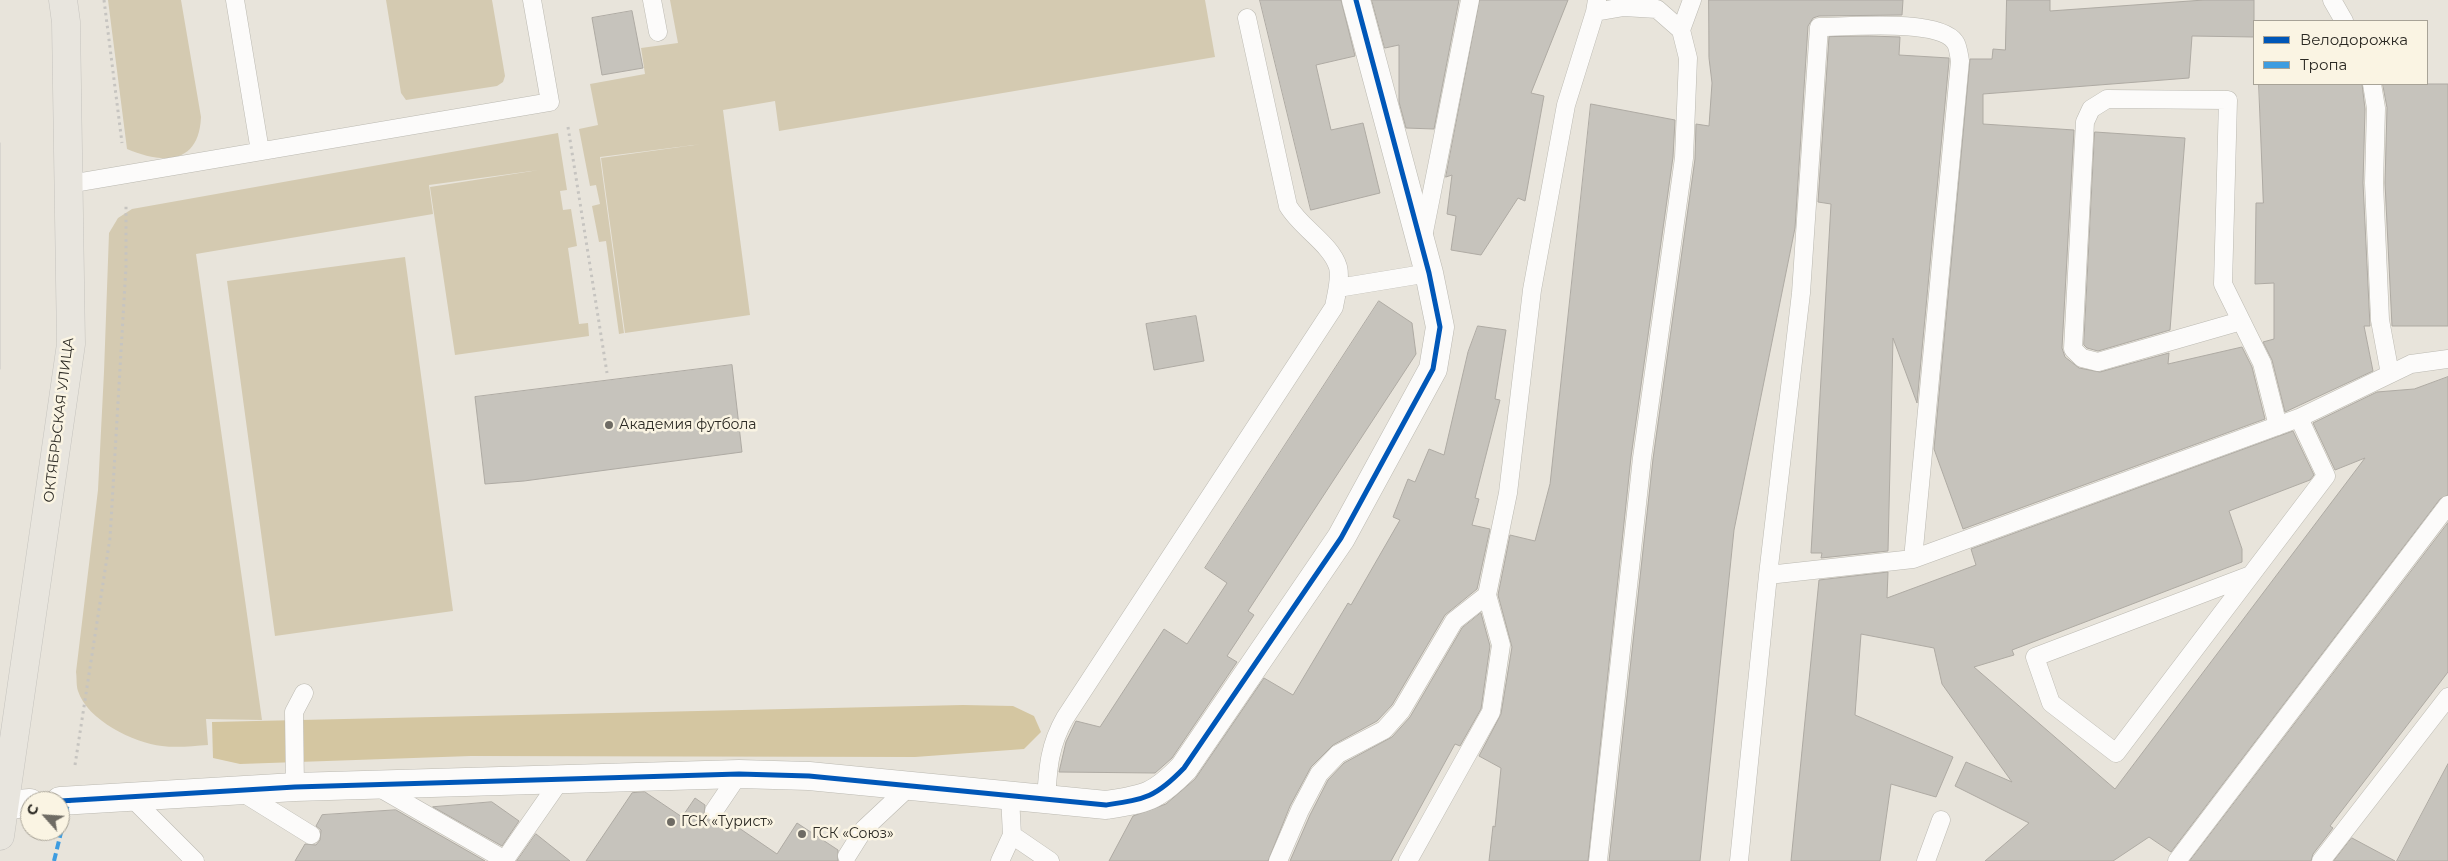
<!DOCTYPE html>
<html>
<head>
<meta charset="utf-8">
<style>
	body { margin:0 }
	#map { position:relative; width:2448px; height:861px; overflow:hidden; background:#e8e4db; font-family:Montserrat,sans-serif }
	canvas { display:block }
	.legend { position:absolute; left:2253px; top:20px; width:175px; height:65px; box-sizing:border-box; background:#faf4e3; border:1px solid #a8a397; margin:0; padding:6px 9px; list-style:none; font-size:15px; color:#2c2a24 }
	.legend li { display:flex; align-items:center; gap:10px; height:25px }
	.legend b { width:25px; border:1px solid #a8a397 }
	.north { position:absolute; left:20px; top:791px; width:50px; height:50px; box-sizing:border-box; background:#faf4e3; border:1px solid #a8a397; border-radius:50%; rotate:296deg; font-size:14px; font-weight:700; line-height:20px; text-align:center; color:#2c2a24 }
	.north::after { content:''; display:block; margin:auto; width:18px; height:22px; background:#6e6b64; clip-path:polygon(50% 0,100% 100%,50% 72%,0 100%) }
</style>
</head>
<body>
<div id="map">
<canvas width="2448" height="861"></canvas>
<ul class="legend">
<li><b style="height:6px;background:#0057b8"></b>Велодорожка</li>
<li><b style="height:6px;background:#3d9ce0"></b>Тропа</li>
</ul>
<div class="north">С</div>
</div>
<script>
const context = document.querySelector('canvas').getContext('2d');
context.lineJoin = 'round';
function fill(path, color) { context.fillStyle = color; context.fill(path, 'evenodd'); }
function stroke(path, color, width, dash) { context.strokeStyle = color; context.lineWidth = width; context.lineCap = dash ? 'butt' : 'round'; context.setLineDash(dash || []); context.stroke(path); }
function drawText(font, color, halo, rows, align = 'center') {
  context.font = font + ' Montserrat,sans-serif'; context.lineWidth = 5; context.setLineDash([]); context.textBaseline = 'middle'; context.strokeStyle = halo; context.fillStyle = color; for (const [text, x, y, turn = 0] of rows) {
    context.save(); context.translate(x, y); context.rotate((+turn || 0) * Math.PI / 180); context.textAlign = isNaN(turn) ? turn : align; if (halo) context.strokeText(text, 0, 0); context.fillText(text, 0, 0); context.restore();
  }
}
fill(new Path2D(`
	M108,0H181L201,117C199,165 163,164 127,149Z
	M386,0H492L505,76L503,82L497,86L406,100L401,93Z
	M670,0H1205L1215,57L779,131L775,101L723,110L750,315L625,333L601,158L702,144L600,157L624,333L619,334L606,241L599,242L592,206L600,204L596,185L590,186L579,129L598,125L590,84L645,74L641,48L678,43Z
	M558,133L567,190L560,191L563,210L571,209L577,246L568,248L579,324L588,323L589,336L455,355L430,187L539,170L429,185L433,214L196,254L262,720L206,719L208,745C193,746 177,748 162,746C134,743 87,720 78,691C76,685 77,678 76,672L98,490L104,372L109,233L118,218L132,209Z
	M405,257L453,611L275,636L227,281Z`), '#d4cab1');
fill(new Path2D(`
	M963,705L1013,706L1034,716L1041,732L1024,749L915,757L471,756L240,764L213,758L212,722Z`), '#d4c6a1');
const building = new Path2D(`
	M1260,0H1341L1355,56L1316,65L1331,130L1363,123L1380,193L1311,210Z
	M1372,0H1459L1434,129L1406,128L1399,102V45L1385,48Z
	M1480,0H1568L1531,93L1544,96L1525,201L1518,198L1481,255L1451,250L1456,216L1447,214L1452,175L1446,177Z
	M1709,0H1903L1902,15L1819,16L1813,18L1808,26L1795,228L1734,530L1700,861H1609L1653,459L1695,159L1696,124L1709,126L1712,83L1709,58Z
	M2007,0H2050V11L2204,0H2254V37L2192,36L2189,78L1983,94V124L2074,130L2062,348L2065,357L2079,368L2100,372L2169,353L2168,364L2242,347L2252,367L2265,419L1963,529L1934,449L1970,59H1992L1993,49L2005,50Z
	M632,11L643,68L602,75L592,18Z
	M1870,36L1900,37L1899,55L1949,58V61L1917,403L1893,338L1888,551L1821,558L1822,553H1811L1831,204L1818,202L1829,37Z
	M2259,84H2362L2365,109L2363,183L2370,326H2364L2373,371L2285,412L2272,360L2263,342L2274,339V283L2255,284L2256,203H2263Z
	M2383,84H2448V326H2392L2385,183L2387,108Z
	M1591,104L1675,120L1673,157L1631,457L1588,861H1489L1493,826L1495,827L1501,768L1479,756L1501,714L1512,647L1498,595L1510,535L1535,541L1550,484Z
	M2095,132L2185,138L2170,330L2098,351L2087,348L2084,345Z
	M1379,301L1412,323L1416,354L1248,611L1254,615L1227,656L1237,662L1172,758L1155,773L1059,772L1066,742L1076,721L1100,727L1164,629L1187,644L1227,583L1205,568Z
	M1196,316L1204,361L1154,370L1146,324Z
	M1478,326L1506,330L1495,399L1500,400L1475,498L1479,499L1472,525L1490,529L1477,589L1445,615L1392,705L1377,721L1333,745L1311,767L1290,806L1268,861H1109L1133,816L1166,804L1195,779L1264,678L1293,695L1348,603L1351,605L1400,520L1393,517L1408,479L1415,482L1429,449L1444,455L1468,352Z
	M732,365L742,452L524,481L485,484L475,397Z
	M2448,377V495L2440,499L2171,852L2149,837L2113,861H1985L2029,823L1955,786L1966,762L2012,782L1942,684L1934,648L1861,634L1855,715L1953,757L1936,797L1891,784L1880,861H1791L1819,580L1888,572L1887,598L1976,565L1971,549L2293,431L2314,475L2310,480L2229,511L2242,549V562L2012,650L2014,655L1974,667L2115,789L2365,458L2335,470L2313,423L2377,392L2414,389Z
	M2448,523V672L2330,826L2333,828L2313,854L2311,861H2190Z
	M1481,613L1490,646L1481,709L1460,746L1455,744L1391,861H1290L1310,815L1328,780L1344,763L1392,737L1410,717L1462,628Z
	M2448,764V861H2397Z
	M645,792L682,817L695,798L705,805L704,815L708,820L718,821L723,817L777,854L797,823L838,850V861H586L632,793Z
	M492,802L519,821L502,846L433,807Z
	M396,810L485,861H295L305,844L316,845L320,840L321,830L316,826L322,815Z
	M536,834L570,861H517Z
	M2352,838L2395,861H2334Z`);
fill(building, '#c6c3bc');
stroke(building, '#aeaaa3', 1);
const lane = new Path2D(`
	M235,0L260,151
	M652,0L658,32
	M2332,0L2344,21
	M1595,12L1624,7L1657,9L1681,30L1688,58L1684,158L1642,458L1598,861
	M1681,30L1692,0
	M2372,84L2376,108L2374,183L2380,320L2390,374
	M69,184L550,102L532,0
	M1423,237L1470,0
	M1338,288L1429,273
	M2241,321L2098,362L2082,358L2073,349L2085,122L2091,109L2107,99L2228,100L2223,284L2262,363L2278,426
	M1768,575L1913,559L2299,418L2411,364L2448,359
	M2251,575L2035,657L2051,703L2116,753L2326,476L2299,418
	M295,787L294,712L304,693
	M378,787L505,860
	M240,791L311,835
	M130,796L195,861
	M1010,796L1012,835L1050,861
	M1046,800C1048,768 1049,746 1065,718L1334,307C1336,295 1341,279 1338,267C1331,244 1301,228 1288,206L1247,18
	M714,811L739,774
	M847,856L864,829L910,786
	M504,861L561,779
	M1000,861L1012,835
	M1278,861L1300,810L1319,774L1338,754L1384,730L1401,711L1454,621L1487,595
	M1408,861L1491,712L1501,645L1487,595L1508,493L1532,290L1566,105L1595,12L1597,0
	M1739,861L1768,575L1801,293L1819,27C1847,27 1939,18 1955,42C1958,46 1959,55 1960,61L1913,559
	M1926,861L1941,820
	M2177,861L2448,505
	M2321,861L2448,697`);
const street = new Path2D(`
	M60,801L295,787L739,774L809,776L1106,805C1145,799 1155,798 1184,768L1341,538L1433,369L1440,327L1429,273L1356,0
	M6,805L30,803`);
const primary = new Path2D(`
	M0,836L71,344L66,22L63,0`);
stroke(lane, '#bbb9b1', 19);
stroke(street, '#bbb9b1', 29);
stroke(primary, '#c5c3be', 29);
stroke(new Path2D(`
	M104,0L122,143
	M568,127L607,373
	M75,765L110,538L126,267V204`), '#c6c4c0', 3, [2.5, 4]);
stroke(lane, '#fcfbfa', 18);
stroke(street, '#fcfbfa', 28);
stroke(primary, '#e8e5de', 28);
stroke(new Path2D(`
	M0,143V369`), '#c7c6c4', 1);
stroke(new Path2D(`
	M54,861L69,800`), '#3d9ce0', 4, [8, 4]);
stroke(new Path2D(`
	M60,801L295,787L739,774L809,776L1106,805C1145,799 1155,798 1184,768L1341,538L1433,369L1440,327L1429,273L1356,0`), '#0057b8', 5);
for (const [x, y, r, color] of [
	[609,425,5,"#6e6b64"],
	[671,822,5,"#6e6b64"],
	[802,834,5,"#6e6b64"]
]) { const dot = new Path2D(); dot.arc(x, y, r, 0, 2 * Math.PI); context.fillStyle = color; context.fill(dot); stroke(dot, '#faf4e3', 2); }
drawText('14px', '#2c2a24', '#faf4e3', [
	["ОКТЯБРЬСКАЯ УЛИЦА",59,420,-83]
]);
drawText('14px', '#2c2a24', '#faf4e3', [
	["Академия футбола",619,425],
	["ГСК «Турист»",681,822],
	["ГСК «Союз»",812,834]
], 'left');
</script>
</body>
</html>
